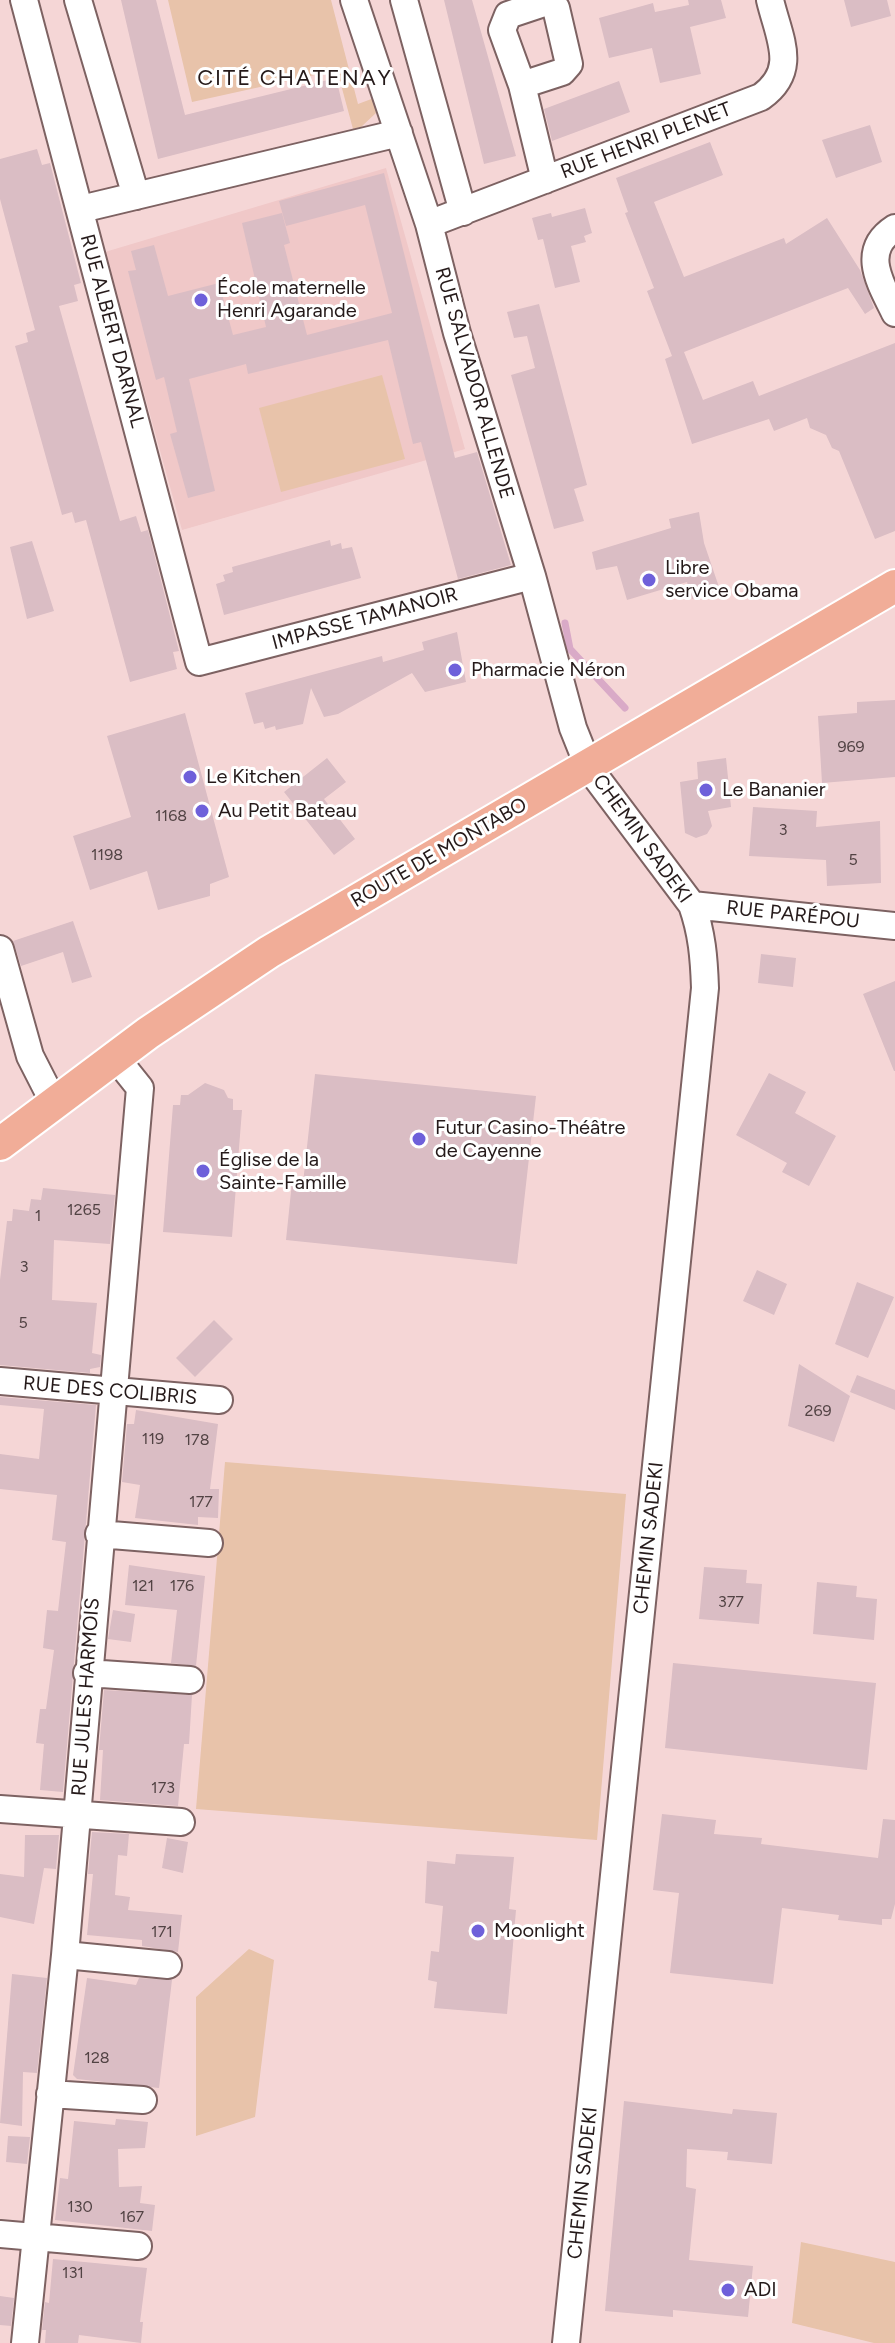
<!DOCTYPE html>
<html>
<head>
<meta charset="utf-8">
<style>
	body { margin:0 }
	canvas { display:block; background:#f5d6d6 }
</style>
</head>
<body>
<canvas width="895" height="2343"></canvas>
<script>
const context = document.querySelector('canvas').getContext('2d');
context.lineJoin = 'round';
function fill(path, color) { context.fillStyle = color; context.fill(path, 'evenodd'); }
function stroke(path, color, width, dash) { context.strokeStyle = color; context.lineWidth = width; context.lineCap = dash ? 'butt' : 'round'; context.setLineDash(dash || []); context.stroke(path); }
function drawText(font, color, halo, rows, align = 'center') {
  context.font = font + ' Figtree,sans-serif'; context.lineWidth = 6; context.setLineDash([]); context.textBaseline = 'middle'; context.strokeStyle = halo; context.fillStyle = color; for (const [text, x, y, turn = 0] of rows) {
    context.save(); context.translate(x, y); context.rotate((+turn || 0) * Math.PI / 180); context.textAlign = isNaN(turn) ? turn : align; if (halo) context.strokeText(text, 0, 0); context.fillText(text, 0, 0); context.restore();
  }
}
fill(new Path2D(`
	M386,168L465,449L182,530L105,252Z`), '#f0c8c8');
fill(new Path2D(`
	M168,0H331L358,104L374,98L376,113L361,127L353,129L337,70L192,102Z
	M382,375L405,459L281,492L259,408Z
	M225,1462L626,1494L597,1840L196,1809Z
	M249,1949L274,1960L255,2117L196,2136V1997Z
	M801,2242L895,2262V2343H874L792,2323Z`), '#e8c3aa');
stroke(new Path2D(`
	M565,623L570,649L625,708`), '#d9aac7', 7);
fill(new Path2D(`
	M121,0H156L185,115L336,78L344,111L158,159Z
	M444,0H472L516,156L484,164Z
	M688,0H721L726,18L690,27L701,74L660,83L652,48L609,58L599,18L653,3L655,12L689,5Z
	M844,0H887L891,16L851,27Z
	M619,81L630,112L552,141L544,109Z
	M870,125L882,162L836,178L822,140Z
	M710,142L723,175L654,202L684,277L784,238L786,244L827,218L860,270L874,308L865,314L848,288L684,352L703,400L753,381L759,396L895,343V531L875,539L839,451L832,448L826,435L810,428L807,418L774,431L769,419L692,444L665,359L672,356L647,291L654,288L625,213L628,212L616,178Z
	M37,149L42,165L50,163L81,283L74,285L78,301L59,306L120,521L136,516L141,532L148,530L179,651L173,652L177,669L130,682L86,520L75,523L72,512L62,515L15,346L28,342L26,333L35,330L0,199V159Z
	M384,173L455,458L477,452L511,565L458,579L421,442L413,444L388,340L248,374L246,364L189,379L215,491L188,498L170,434L177,432L164,377L156,380L128,271L136,270L131,251L154,245L168,296L219,283L233,335L266,327L242,223L282,213L290,243L284,245L307,335L392,313L365,205L286,226L279,201Z
	M585,208L592,233L584,236L586,242L571,246L580,282L555,288L543,239L538,240L532,218L551,213L552,217Z
	M539,304L587,485L574,489L584,521L554,529L511,375L535,368L527,336L514,338L507,312Z
	M699,512L704,543L720,590L692,599L687,582L627,600L617,566L596,570L592,552L671,528L669,519Z
	M330,540L331,546L341,543L342,549L352,547L361,578L224,615L216,584L225,581L223,575L233,572L232,567Z
	M32,541L54,611L27,619L10,547Z
	M457,632L466,682L425,692L412,673L338,714L324,717L311,688L303,724L276,730L275,726L265,729L263,722L254,724L245,693L382,656L383,662L424,650L422,642Z
	M895,700V777L822,783L818,716L857,713V702Z
	M185,713L229,877L210,884V896L158,910L147,871L90,890L73,836L131,817L107,736Z
	M327,758L346,782L324,799L355,839L334,855L284,792Z
	M726,758L731,807L708,811L712,826L707,834L696,838L685,833L680,782L698,779L697,762Z
	M753,807L817,811L816,827L880,821L881,883L827,886L826,860L749,856Z
	M73,921L92,977L72,983L63,952L21,966L13,941Z
	M761,954L796,958L793,987L758,983Z
	M895,981V1071H894L863,994Z
	M769,1073L806,1092L795,1113L836,1136L809,1186L782,1172L787,1163L736,1135Z
	M315,1074L536,1096L517,1264L286,1240L292,1182L303,1183Z
	M205,1083L224,1090L228,1098L233,1099V1110H242L232,1237L163,1232L173,1105H180L181,1095H188Z
	M43,1188L115,1195L110,1244L54,1240L52,1300L97,1303L92,1353L101,1355L100,1367L90,1369V1373L0,1365V1280L7,1221H12L13,1209L29,1211L31,1199L41,1200Z
	M757,1270L787,1284L774,1315L743,1301Z
	M857,1282L894,1297L868,1358L835,1344Z
	M214,1320L233,1339L195,1377L176,1358Z
	M799,1364L850,1396L834,1442L788,1426Z
	M857,1375L895,1390V1410L850,1392Z
	M0,1397L96,1405L63,1792L40,1790L44,1744L36,1743L40,1709H46L54,1650L43,1648L47,1610L58,1611L66,1542L52,1540L57,1495L0,1489V1454L39,1459L44,1409L0,1405Z
	M136,1410L218,1424L210,1489H219L218,1518L198,1517V1525L135,1518L140,1485L122,1482L127,1424H134Z
	M129,1565L205,1576L196,1666L171,1663L177,1610L125,1605Z
	M704,1567L747,1570L746,1583L762,1584L759,1624L699,1619Z
	M817,1582L857,1586L856,1597L877,1599L874,1640L813,1634Z
	M113,1610L135,1614L131,1642L108,1639Z
	M673,1663L876,1683L867,1770L665,1748Z
	M104,1690L192,1695L189,1744H184L178,1806L100,1800L103,1750H99Z
	M662,1814L716,1820L714,1834L762,1838L761,1844L878,1858L883,1819L895,1820V1904L891,1919H882V1925L838,1920L839,1915L782,1908L773,1984L670,1973L679,1893L653,1890Z
	M92,1832L129,1834L127,1856L118,1855L115,1895L130,1897L128,1910L182,1915L178,1952L142,1946V1940L87,1935L93,1874H88Z
	M25,1835H59L56,1869L44,1868L34,1924L0,1917V1874L24,1877Z
	M167,1838L188,1842L183,1873L162,1868Z
	M456,1854L514,1857L509,1909L516,1910L507,2014L434,2008L437,1982L428,1980L431,1951L439,1952L443,1906L425,1903L427,1861L455,1864Z
	M12,1974L47,1978L37,2073L23,2072L22,2126L0,2123Z
	M87,1978L136,1985L139,1978L172,1980L159,2088L77,2079L73,2075Z
	M624,2101L732,2114L733,2109L777,2113L772,2164L727,2160L728,2152L687,2149L686,2187L696,2189L689,2260L753,2266L748,2317L673,2310V2317L605,2311Z
	M116,2119L148,2122L145,2148L118,2149L119,2187L142,2186L140,2203L155,2205L152,2231L55,2220L60,2178L68,2179L74,2121L115,2125Z
	M8,2136L30,2137L27,2164L6,2162Z
	M53,2259L147,2268L140,2322H143L141,2343L79,2335L78,2343H45L46,2330H42L45,2302L49,2303Z
	M0,2296L14,2298L11,2326L0,2325Z`), '#dabdc4');
const minor = new Path2D(`
	M24,0L199,662L532,576
	M78,0L136,196
	M354,0L429,224L457,333L532,576L573,728L589,768L692,905C702,933 704,958 705,988L566,2343
	M404,0L463,212
	M522,85L562,72L569,64L556,8L550,1L508,15L502,30L522,85L545,180
	M81,209L399,133
	M429,224L761,97C799,70 779,38 770,0
	M895,228C859,251 881,284 895,313
	M692,905L895,926
	M0,949L30,1056L54,1103
	M0,1381L219,1400
	M99,1534L209,1543
	M87,1673L190,1680
	M0,1809L181,1822
	M65,1955L168,1965
	M50,2094L143,2100
	M0,2234L138,2246
	M25,2343L65,1955L140,1088L116,1058`);
const major = new Path2D(`
	M0,1144L148,1033L269,952L895,586`);
stroke(minor, '#7d6262', 30);
stroke(major, '#fff', 36);
stroke(minor, '#fff', 26);
stroke(major, '#f1ad98', 32);
for (const [x, y, r, color] of [
	[201,300,8,"#6e60da"],
	[649,580,8,"#6e60da"],
	[455,670,8,"#6e60da"],
	[190,777,8,"#6e60da"],
	[706,790,8,"#6e60da"],
	[202,811,8,"#6e60da"],
	[419,1139,8,"#6e60da"],
	[203,1171,8,"#6e60da"],
	[478,1931,8,"#6e60da"],
	[728,2290,8,"#6e60da"]
]) { const dot = new Path2D(); dot.arc(x, y, r, 0, 2 * Math.PI); context.fillStyle = color; context.fill(dot); stroke(dot, '#fff', 3); }
drawText('16px', '#524344', null, [
	["969",851,747],
	["1168",171,816],
	["3",783,830],
	["1198",107,855],
	["5",853,860],
	["1265",84,1210],
	["1",38,1216],
	["3",24,1267],
	["5",23,1323],
	["269",818,1411],
	["119",153,1439],
	["178",197,1440],
	["177",201,1502],
	["121",143,1586],
	["176",182,1586],
	["377",731,1602],
	["173",163,1788],
	["171",162,1932],
	["128",97,2058],
	["130",80,2207],
	["167",132,2217],
	["131",73,2273]
]);
drawText('20px', '#251a1a', '#fff', [
	["RUE HENRI PLENET",646,141,-21],
	["RUE ALBERT DARNAL",112,331,75],
	["RUE SALVADOR ALLENDE",474,383,74],
	["IMPASSE TAMANOIR",365,619,-15],
	["CHEMIN SADEKI",642,839,54],
	["ROUTE DE MONTABO",439,853,-30],
	["RUE PARÉPOU",793,915,6],
	["RUE DES COLIBRIS",110,1391,5],
	["CHEMIN SADEKI",649,1538,-84],
	["RUE JULES HARMOIS",86,1697,-86],
	["CHEMIN SADEKI",583,2183,-84]
]);
drawText('20px', '#251a1a', '#fff', [
	["École maternelle",217,288],
	["Henri Agarande",217,311],
	["Libre",665,568],
	["service Obama",665,591],
	["Pharmacie Néron",471,670],
	["Le Kitchen",206,777],
	["Le Bananier",722,790],
	["Au Petit Bateau",218,811],
	["Futur Casino-Théâtre",435,1128],
	["de Cayenne",435,1151],
	["Église de la",219,1160],
	["Sainte-Famille",219,1183],
	["Moonlight",494,1931],
	["ADI",744,2290]
], 'left');
context.letterSpacing = '2px';
drawText('22px', '#251a1a', '#fff', [
	["CITÉ CHATENAY",295,79]
]);
context.letterSpacing = '0px';
</script>
</body>
</html>
